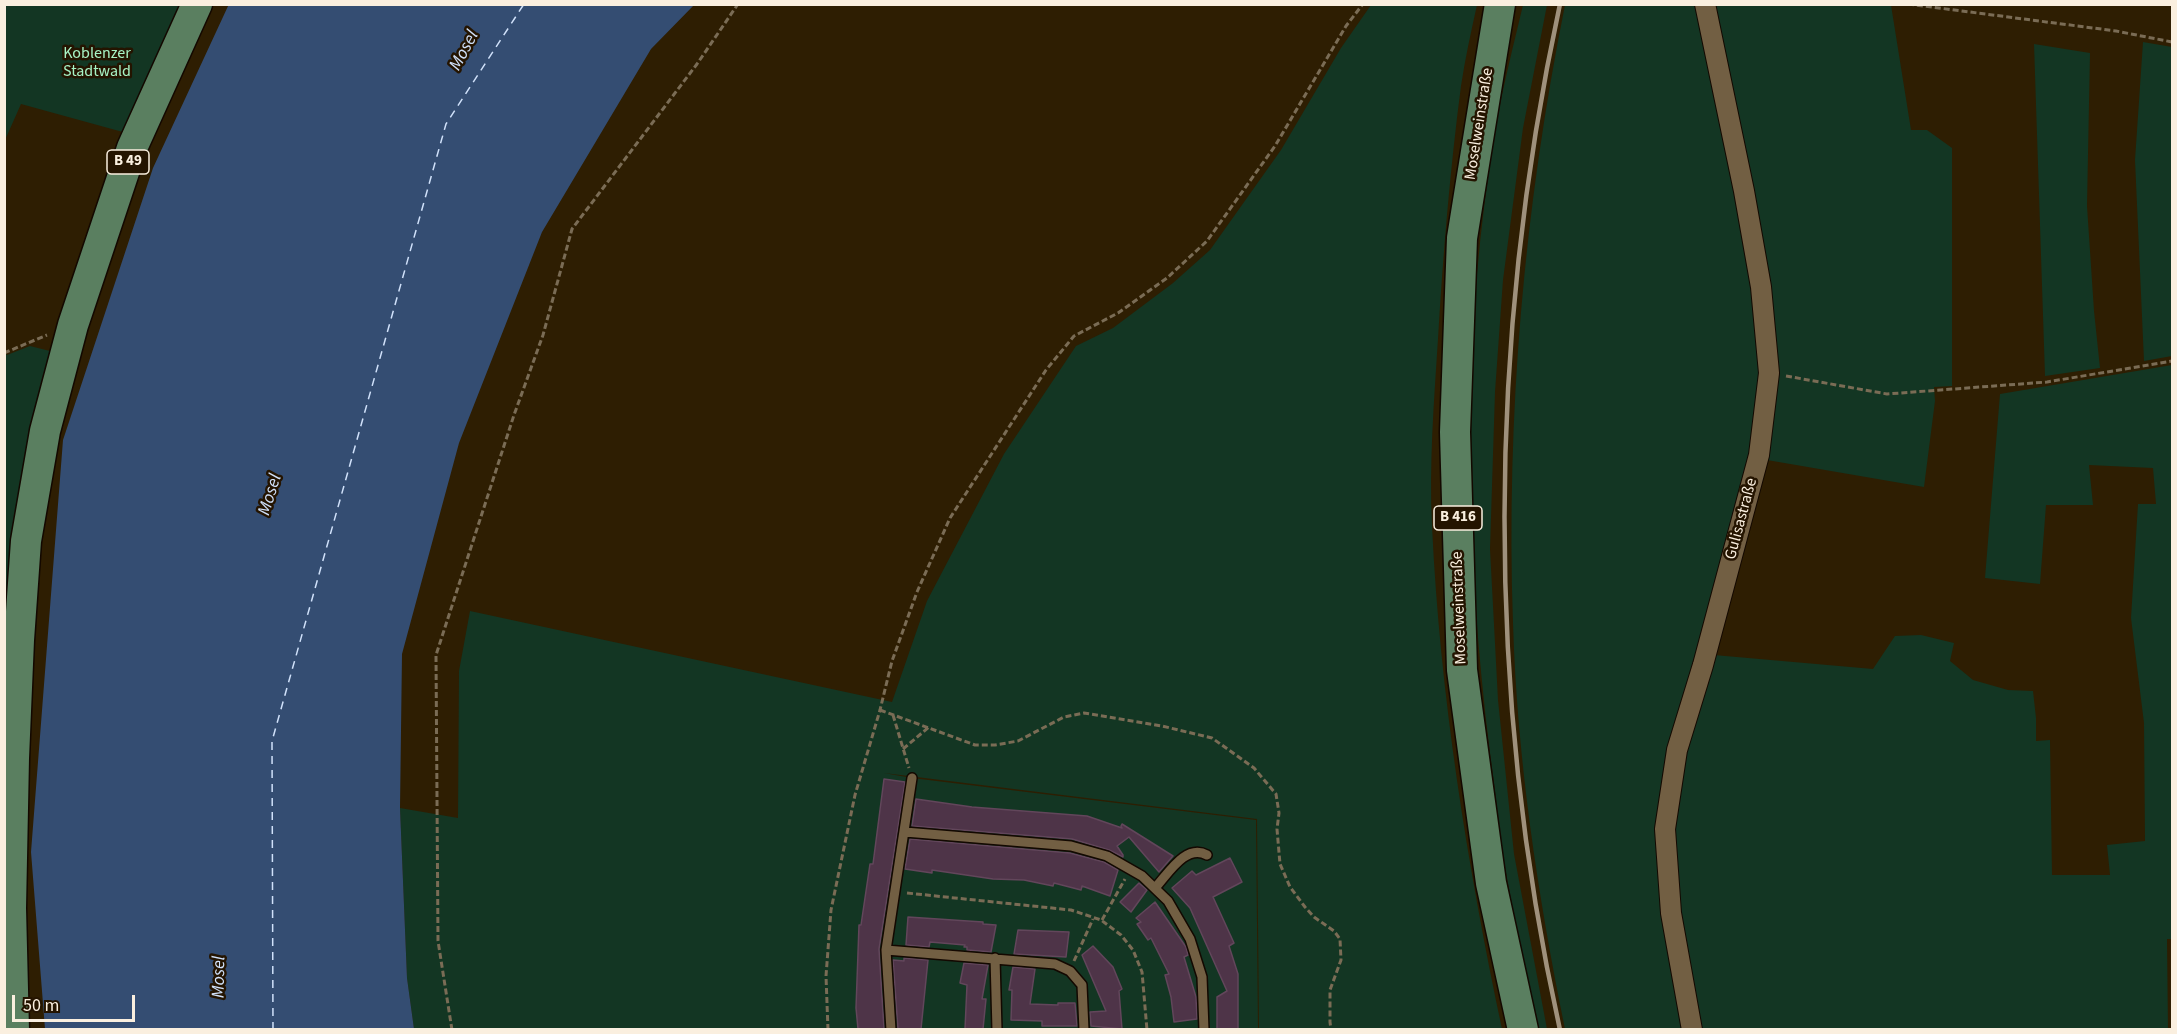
<!DOCTYPE html>
<html>
<head>
<meta charset="utf-8">
<style>
	body { margin:0 }
	#map { position:relative; width:2177px; height:1034px; overflow:hidden; background:#2e1e02; font-family:"Source Sans 3",sans-serif }
	canvas { display:block }
	.frame { position:absolute; inset:0; border:6px solid #faefdf; pointer-events:none }
	.scale { position:absolute; left:12px; top:995px; width:123px; height:27px; box-sizing:border-box; border:3px solid #faefdf; border-top:0; padding-left:8px; font-size:18px; line-height:21px; white-space:nowrap; color:#faefdf; -webkit-text-stroke:4px #241400; paint-order:stroke }
</style>
</head>
<body>
<div id="map">
<canvas width="2177" height="1034"></canvas>
<div class="frame"></div>
<div class="scale">50 m</div>
</div>
<script>
const context = document.querySelector('canvas').getContext('2d');
context.lineJoin = 'round';
function fill(path, color) { context.fillStyle = color; context.fill(path, 'evenodd'); }
function stroke(path, color, width, dash) { context.strokeStyle = color; context.lineWidth = width; context.lineCap = dash ? 'butt' : 'round'; context.setLineDash(dash || []); context.stroke(path); }
function drawText(font, color, halo, rows, align = 'center') {
  context.font = font + ' "Source Sans 3",sans-serif'; context.lineWidth = 5; context.setLineDash([]); context.textBaseline = 'middle'; context.strokeStyle = halo; context.fillStyle = color; for (const [text, x, y, turn = 0] of rows) {
    context.save(); context.translate(x, y); context.rotate((+turn || 0) * Math.PI / 180); context.textAlign = isNaN(turn) ? turn : align; if (halo) context.strokeText(text, 0, 0); context.fillText(text, 0, 0); context.restore();
  }
}
fill(new Path2D(`
	M5,5H188L130,134L21,104L5,140Z
	M1371,5H1477C1471,32 1465,59 1461,86C1450,170 1443,255 1438,339C1434,401 1429,464 1432,526C1440,696 1467,863 1502,1029H1259L1257,819L884,773L912,778L1256,820L1258,1029H414L407,978L400,808L458,818L459,671L470,611L892,702L927,601L1004,454L1076,346L1113,328L1173,283L1210,250L1281,150L1341,48Z
	M1523,5H1547L1523,128L1503,280L1495,392L1490,549L1498,700L1514,854L1547,1029H1538C1526,972 1513,914 1503,856C1498,822 1495,787 1490,753C1464,544 1460,329 1497,121C1504,82 1514,43 1523,5Z
	M1565,5H1891L1911,130H1927L1952,148V386L1934,387L1935,401L1924,487L1767,460L1714,655L1873,669L1895,636L1921,635L1954,643L1950,661L1973,680L2008,690L2033,691L2036,718V741L2050,740L2052,875H2110L2107,845L2145,841L2144,723L2131,618L2138,504H2156L2153,468L2089,465L2093,505H2046L2040,584L1985,578L2000,394L2172,365V939H2167L2168,1029H1565C1538,896 1517,760 1513,623C1506,415 1524,209 1565,5Z
	M2143,42L2172,47V356L2144,361L2135,160Z
	M2034,44L2090,53L2087,206L2094,311L2100,368L2045,376Z
	M30,346L54,352L5,695V353L7,355Z`), '#133623');
fill(new Path2D(`
	M229,4L694,5L651,49L542,232L459,443L402,654L400,808L407,978L414,1029H45L31,852L63,440L153,168Z`), '#344d72');
stroke(new Path2D(`
	M273,1030L272,741L446,124L524,4`), '#d0e1fa', 1.5, [8, 6]);
const building = new Path2D(`
	M884,779L905,782L879,949L884,1029H858L856,1008L859,925H861L870,864H873Z
	M916,799L972,807L1087,816L1122,828L1121,826L1122,824L1173,856L1159,872L1129,837L1117,846L1123,855V857L1109,850L1072,839L912,826Z
	M910,839L1070,853L1104,862L1118,870L1110,896L1082,886L1081,890L1054,883L1053,886L1024,880L993,879L932,870V873L905,869Z
	M1230,858L1242,882L1213,897L1234,943L1229,946L1238,974V1029H1217V997L1227,991L1190,908L1172,888L1192,871L1196,875Z
	M1139,883L1147,890L1131,912L1120,902Z
	M1155,902L1186,947L1188,955L1184,957L1196,997L1197,1019L1174,1022L1171,997L1165,975L1169,974L1151,938L1148,940L1137,924L1141,922L1136,918Z
	M908,917L983,922V924L996,925L991,952L967,950V947H964L965,945L930,942L929,947L906,945Z
	M1018,930L1069,932L1066,957L1014,954Z
	M1093,946L1113,967L1122,989L1119,991L1122,1029L1091,1026L1090,1012L1106,1011L1082,955Z
	M904,958L928,960L921,1029H898L893,960L904,961Z
	M964,963L988,965L982,999H986L983,1029H965L967,985L960,983Z
	M1013,967L1035,969L1030,1004L1058,1005V1003H1075L1077,1026H1042V1021L1011,1020L1012,990H1009Z`);
fill(building, '#4e3448');
stroke(building, '#62465b', 1.5);
const lane = new Path2D(`
	M905,832L1071,846L1107,856L1142,876L1168,901L1190,939L1202,977L1204,1030
	M1155,888C1168,874 1186,843 1207,855
	M886,950L1055,964L1070,971L1082,985L1084,1030
	M995,958L997,1030
	M891,1030L886,950L912,778`);
const street = new Path2D(`
	M1692,1030L1671,913L1665,829L1677,750L1703,665L1759,455L1769,373L1761,287L1744,191L1705,4`);
const primary = new Path2D(`
	M1500,4L1462,238L1455,432L1462,670L1491,883L1523,1030
	M14,1030L11,908L14,758L19,640L26,541L45,431L73,325L132,148L197,4`);
stroke(lane, '#130800', 12);
stroke(street, '#130800', 22);
stroke(primary, '#130800', 33);
stroke(new Path2D(`
	M1908,4L2116,31L2172,42
	M4,353L47,335
	M1786,376L1887,394L2047,382L2172,361
	M880,710L975,745H995L1018,741L1064,717L1084,713L1162,726L1212,738L1254,768L1276,794L1279,813L1277,829L1280,864L1290,887L1305,907L1314,917L1334,931L1340,939L1341,960L1330,990V1022L1331,1030
	M893,715L909,768
	M903,749L929,727
	M907,893L1071,910L1101,920L1121,935L1133,950L1142,972L1147,1030
	M1102,920L1125,879
	M1074,961L1093,919
	M452,1030L438,941L436,655L514,415L543,335L572,229L697,64L738,4
	M828,1030L826,976L831,910L855,795L880,710L892,661L917,592L950,518L1046,370L1074,336L1118,313L1167,278L1207,241L1275,146L1346,26L1363,4`), '#7a6c55', 3, [6, 3]);
stroke(lane, '#725f43', 9);
stroke(street, '#725f43', 20);
stroke(primary, '#5a7f60', 30);
stroke(new Path2D(`
	M1560,1030C1485,693 1487,341 1560,4`), '#9f917c', 4.5);
for (const [x, y, w] of [
	[128,162,42],
	[1458,518,48]
]) { const box = new Path2D(); box.roundRect(x - w / 2, y - 12, w, 24, 4.5); context.fillStyle = '#241400'; context.fill(box); stroke(box, '#faefdf', 1.5); }
drawText('bold 15px', '#faefdf', null, [
	["B 49",128,162],
	["B 416",1458,518]
]);
drawText('16px', '#a7f3c5', '#241400', [
	["Koblenzer",97,54],
	["Stadtwald",97,72]
]);
drawText('16px', '#faefdf', '#241400', [
	["Moselweinstraße",1480,124,-81],
	["Gulisastraße",1742,519,-75],
	["Moselweinstraße",1460,608,-92]
]);
drawText('italic 18px', '#d0e1fa', '#241400', [
	["Mosel",465,51,-62],
	["Mosel",271,495,-73],
	["Mosel",220,977,-89]
]);
</script>
</body>
</html>
